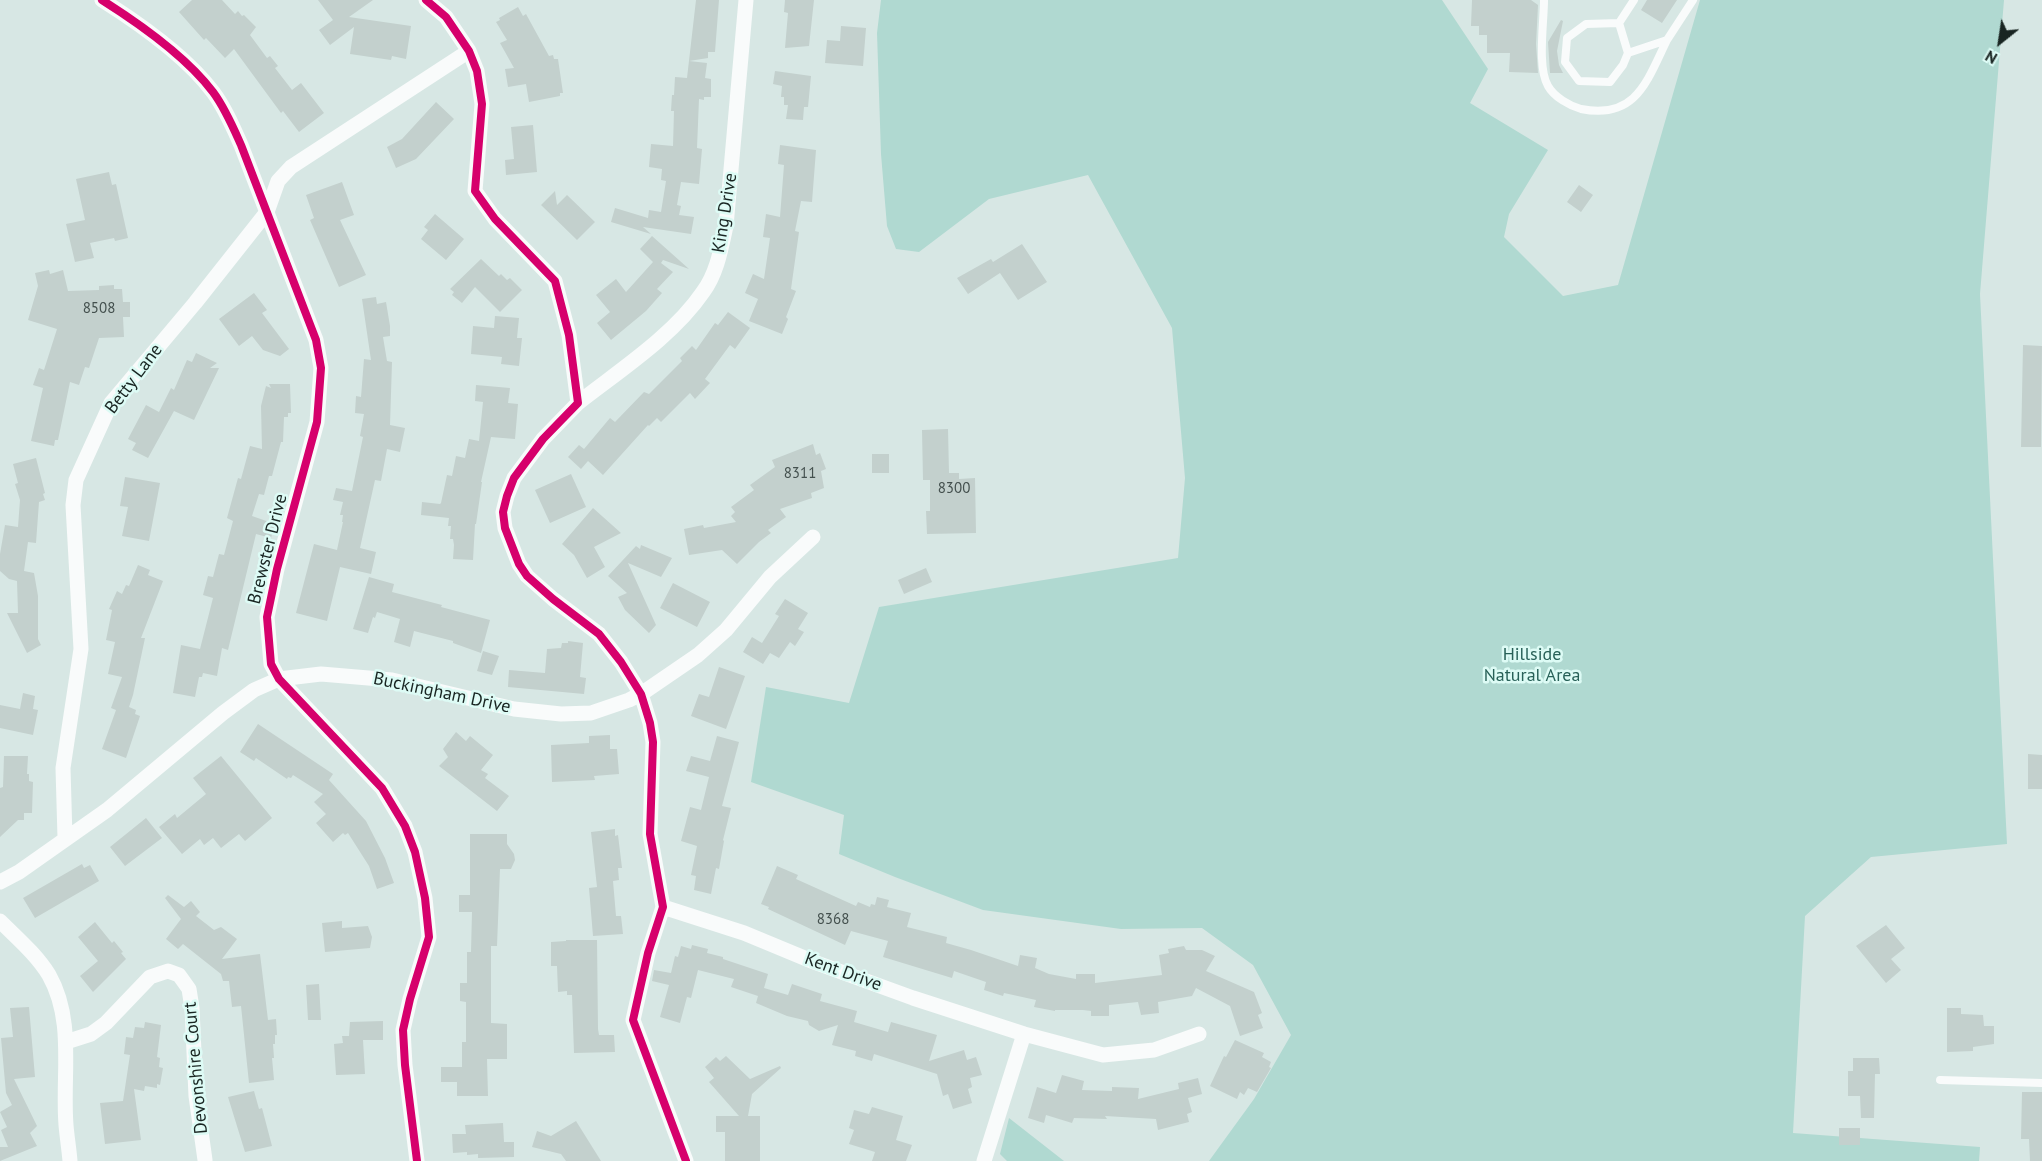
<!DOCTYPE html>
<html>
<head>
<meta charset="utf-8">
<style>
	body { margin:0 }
	#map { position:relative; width:2042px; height:1161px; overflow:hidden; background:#d7e7e4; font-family:"PT Sans",sans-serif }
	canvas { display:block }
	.north { position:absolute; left:1970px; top:12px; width:60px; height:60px; -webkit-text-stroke:4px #ddfbf5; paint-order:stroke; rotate:210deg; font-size:16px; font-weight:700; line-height:24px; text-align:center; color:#192522 }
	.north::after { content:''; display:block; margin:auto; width:21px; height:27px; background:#192522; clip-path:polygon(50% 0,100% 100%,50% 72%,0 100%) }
</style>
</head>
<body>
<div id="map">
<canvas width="2042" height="1161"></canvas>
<div class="north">N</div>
</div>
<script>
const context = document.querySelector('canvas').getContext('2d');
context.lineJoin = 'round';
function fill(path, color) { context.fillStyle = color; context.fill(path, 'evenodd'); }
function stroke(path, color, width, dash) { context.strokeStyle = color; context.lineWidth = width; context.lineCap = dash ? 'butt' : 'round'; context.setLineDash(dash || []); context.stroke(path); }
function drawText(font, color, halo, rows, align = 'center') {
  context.font = font + ' "PT Sans",sans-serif'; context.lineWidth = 5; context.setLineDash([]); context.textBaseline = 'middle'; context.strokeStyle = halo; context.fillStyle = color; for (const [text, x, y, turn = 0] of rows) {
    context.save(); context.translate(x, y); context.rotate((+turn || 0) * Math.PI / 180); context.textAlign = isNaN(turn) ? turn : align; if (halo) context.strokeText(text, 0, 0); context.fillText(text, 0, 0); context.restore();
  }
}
fill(new Path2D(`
	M881,0H1442L1488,69L1470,103L1548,150L1509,214L1504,237L1563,296L1618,285L1700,0H2004L1980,294L2007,844L1871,857L1805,916L1793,1133L1980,1147L1979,1161H1209L1254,1099L1291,1035L1253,965L1202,928L1121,929L983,910L895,877L839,854L844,815L751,782L766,687L849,703L879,607L1178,558L1185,478L1172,328L1088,175L989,199L919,252L896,249L887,226L881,154L877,33Z
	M1009,1118L1064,1161H1007L1000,1154Z`), '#b0d9d1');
fill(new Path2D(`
	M192,0H222L235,14L238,11L242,16L244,15L256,27L250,35L267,58L270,56L278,66L275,68L292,90L301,83L324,113L299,132L283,111L281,113L234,49L225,58L206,38L204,40L179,12Z
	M318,0H373L349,17L411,26L406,59L392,56L391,60L350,54L354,27L330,45L319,30L333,20Z
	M696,0H719L715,52H708V58L689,61L707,63L705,78L711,79V97H704V100L699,99L697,148L702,149L699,184L681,182L677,205L681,206L679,215L694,217L691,234L643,227L651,234L611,222L615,208L648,218L649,210L661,212L666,181L661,180L662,169L649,167L651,144L673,146L674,111H671L672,95H674L675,77L687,78Z
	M785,0H814L809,46L785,48L788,13L784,12Z
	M1472,0H1531L1538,5L1536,44L1538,73L1509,72L1510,53H1487V35H1479V26H1471Z
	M1647,0H1677L1662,23L1641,10Z
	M518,7L523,16L526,14L549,56L553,55L554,59H558L563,93H560V96L529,102L526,84L508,87L505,69L514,68L500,43L507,40L496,22L500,20L499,18Z
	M1561,20L1563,21L1557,51L1559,65L1563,73H1550L1548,42Z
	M841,26L866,28L863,66L825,63L827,40L840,41Z
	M775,71L811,76L808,107H804L803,120L786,119L788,105H784V97H781L782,86L773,84Z
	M436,102L454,119L416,159L396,168L387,147L402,139Z
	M533,125L537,172L506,175L505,160L514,159L511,127Z
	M780,145L816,150L812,202L801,201L795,231L799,232L791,289L796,291L786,317L788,319L782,334L749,321L758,299L745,293L753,274L764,279L770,238L763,237L766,214L780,217L784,165L778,164Z
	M109,172L112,185L116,184L128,238L115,241L114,238L90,243L94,258L75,262L66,224L85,220L76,179Z
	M342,182L354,215L340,220L366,275L339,287L310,220L314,218L306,195Z
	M1579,185L1593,195L1581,212L1567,202Z
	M555,191L557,205L567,195L595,222L577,240L541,205Z
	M435,214L464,239L446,260L421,239L428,230L424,227Z
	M652,236L689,269L663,260L661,263L673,272L657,289L662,293L646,311L611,340L597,323L610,312L596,295L616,279L626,292L653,262L640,249Z
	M1022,244L1047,282L1018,300L1000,273L968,294L957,278L991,259L993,262Z
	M481,259L499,276L501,274L507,280L510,278L522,290L500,312L475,287L462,303L452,295L454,292L450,289Z
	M49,270L50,274L63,270L68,291L99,290V286L114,285V289H122L123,302H130V317H123L124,337L99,338L89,368L85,367L79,385L70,382L58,440H55L54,446L31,441L43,388L33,385L39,368L44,370L57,329L28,320L38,286L35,273Z
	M254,293L267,310L262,313L289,349L280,356L263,350L252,336L239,346L219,319Z
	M376,297L377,304L386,302L390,326V336L383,337L387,361L392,362L390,425L405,428L400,452L387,449L381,481L375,480L360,548L376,552L371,574L340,567L327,621L296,613L314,544L337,550L343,522H342L343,515H340L343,502L333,500L336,488L352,491L363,437L360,436L364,414L355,413L356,396L361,397L364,359L371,360L362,299Z
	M728,312L750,328L735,349L730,345L705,379L710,383L695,399L690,393L661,422L657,418L649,426L648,425L603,475L588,461L581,469L568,457L579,445L584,449L610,418L615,422L644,392L649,394L682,361L680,358L692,346L696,350L715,323L718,325Z
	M495,316L519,318L517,338H522L519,366L501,364L502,357L471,354L473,326L494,328Z
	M2023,345L2042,346L2041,447H2021Z
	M196,353L217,363L210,368H219L194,420L174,411L148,458L132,450L136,443L128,439L146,405L159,412L171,388L174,390L187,360L192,362Z
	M269,384H290L291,413H288V417H284L283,442H281L272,476H269L264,495L259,494L252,516L275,524L271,538L256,534L228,650L222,648L217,676L203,673L202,677H199L195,697L173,693L181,645L200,649L213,598L203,595L208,576L213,577L219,554L224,555L233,521L227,518L238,478L241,479L250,446L262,449L261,406L266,386L271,388Z
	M476,385L510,388L508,403L518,404L515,439L491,437L481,482H482L476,524H475L473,560L453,559L454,545L453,539H450L451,526H448L449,518L421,515L422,502L440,504L441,503L447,475L452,476L456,456L465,458L469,439L479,441L483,402L475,401Z
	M948,429L949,473H959V479L975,478L976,533L927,534L926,511H930V480H923L922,430Z
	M813,444L816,455L820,453L826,469L821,471L824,488L811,493L812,498L780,509L786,517L768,530L771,533L759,542L737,564L722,550L689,555L684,529L703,525L704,528L736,522L731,516L735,512L731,507L754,490L750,485L775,467L772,460Z
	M872,454H889V473H872Z
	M36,458L45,493L43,494L45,500L39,502L36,543L28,542L24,571L34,573L38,596V639L41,645L27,653L7,613H18L17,581L9,579L0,571V554L5,525L18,527L20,500L15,484L18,483L13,464Z
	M571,474L586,507L550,523L535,490Z
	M125,477L160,483L149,541L122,536L128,507L120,506Z
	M593,508L621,533L594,547L605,567L587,578L574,555L562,544Z
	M641,545L672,558L661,577L628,563L656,625L649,633L625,610L618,597L627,593L608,576L636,546L640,549Z
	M138,565L150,570L148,575L163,581L141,638H145L133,695L129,707L136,710L135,714L140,716L126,758L102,749L116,710L111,708L122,677L108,674L115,642L106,640L112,610L109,609L117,591L122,594L126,585L129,586Z
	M926,568L932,582L904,594L898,580Z
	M369,577L394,584L392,592L442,605L441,607L490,620L481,653L453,643V641L414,631L410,647L394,642L400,619L377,612L375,618L373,617L368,633L353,629Z
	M673,583L710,602L697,627L660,608Z
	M785,599L808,613L798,629L804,632L795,646L790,642L779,658L770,653L763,664L743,652L752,637L762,643L779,616L775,614Z
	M568,641L583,643L580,677L586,678L584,694L508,687L509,670L545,673L547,649L561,648L562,643H568Z
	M483,651L499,656L492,675L477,671Z
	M719,667L745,676L726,729L691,716L699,694L709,697Z
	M23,693L35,696L33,709L38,710L33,735L0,728V705L20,709Z
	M258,724L333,774L329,780L366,821L385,858L394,883L377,889L369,866L348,833L345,835L343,833L333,842L316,823L326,814L314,802L323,794L293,775L291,778L288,777L287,779L256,758L254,761L240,752Z
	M456,732L466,741L470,736L493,755L481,770L488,774L485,778L509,796L497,811L439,766L448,757L443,749Z
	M610,735V749H617L619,774L594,776L595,780L552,782L551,745L589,743V736Z
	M717,736L739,742L722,806L731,808L723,840L724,841L719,869L716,868L711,894L694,890L696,876L691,875L697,846L681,841L690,807L701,810L709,777L686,771L691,756L710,761Z
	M2028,754L2042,755V789H2028Z
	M4,756H28L27,774H29V781L33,782L32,813H24V820H18L0,837V788L3,787Z
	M221,756L272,818L245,841L239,834L221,848L213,838L204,845L200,839L182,854L159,827L175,814L177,818L206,794L193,778Z
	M146,818L162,838L125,866L110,847Z
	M615,829V836L618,835L622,868H618L619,880L613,881L616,916H621L623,934L593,936L589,888L597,887L591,832Z
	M470,834H507V844L514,854L515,860L511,869H500L497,946H491V1023L507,1024V1059H487L488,1096H457V1082H441V1067H462V1042H466V1002L460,1001V983H467V952H471L472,912H459V895H470Z
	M82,864L84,868L90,865L99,881L35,918L23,898Z
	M777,866L798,875L796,879L856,906L858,902L870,907L871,904L875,905L877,897L889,900L887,907L911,913L907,927L947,937L946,943L971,950L1018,966L1020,955L1037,958L1035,968L1049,974L1076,979V974H1095V983L1162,975L1159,955L1169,953L1168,949L1184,946L1186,950H1202L1215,956L1206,971L1254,992L1262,1013L1258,1015L1263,1028L1240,1036L1230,1006L1196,988L1192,996L1158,1002L1159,1013L1141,1015L1138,1002L1109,1005V1016H1091V1011L1083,1010H1055V1011L1034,1007L1036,1000L1004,993L1003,996L984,990L986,982L954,971L952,978L883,957L888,941L851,931L845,945L768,909L769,907L761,904Z
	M168,895L184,907L191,901L200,912L196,916L214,930L221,927L237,939L222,959L260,954L268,1020L276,1019L277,1035H275V1044H273L274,1058H272L274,1080L249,1083L241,1006L232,1007L229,981H223L221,974L183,944L178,949L166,939L181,919L165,898Z
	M342,921V928L368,926L372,937L370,948L325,952L322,923Z
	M95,922L112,943L114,941L123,952L121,953L126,959L93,992L80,976L98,961L78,937Z
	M1886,925L1905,948L1891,959L1901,970L1886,983L1856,946Z
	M566,940H597L598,1029L599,1035H614L615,1052L574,1053L572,995H567V991L558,992L557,966H551V942L566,941Z
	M692,945L708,949L707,953L723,957V959L768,974L764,988L788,995L792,984L822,994L820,1001L857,1011L854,1022L888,1032L891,1022L937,1035L929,1061L964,1050L967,1060L976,1057L982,1075L970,1078L972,1087L968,1089L972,1103L953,1109L948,1094L943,1096L937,1074L874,1054L872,1061L855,1056L856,1051L832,1045L838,1025L819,1031L809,1025L808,1021L787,1016L756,1003L758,996L731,987L734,979L698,970L691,998L687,997L680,1023L660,1017L669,985L652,981L654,970L671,973L675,956L678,957L681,946L691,949Z
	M319,984L321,1020H308L306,985Z
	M29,1007L35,1077L14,1079L37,1126L30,1133L37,1146L0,1161V1147H8L1,1130L7,1127L0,1112L12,1105L6,1093L1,1038L13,1037L10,1008Z
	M1947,1008H1961V1014L1983,1015L1984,1026H1994V1044L1973,1047V1051L1947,1052Z
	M383,1021V1040H363L365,1074L336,1075L334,1044L343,1043L342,1036H349L350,1022Z
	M145,1022L161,1025L157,1057L160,1058L159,1067L163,1068L160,1085L157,1084V1088L145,1086L144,1091L134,1089L141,1140L105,1144L100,1103L123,1101L130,1055L124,1054L126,1037L133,1038L135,1027L144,1028Z
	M1235,1040L1264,1053L1262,1057L1271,1062L1269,1067L1271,1068L1257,1092L1248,1088L1244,1095L1240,1092L1237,1099L1210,1086L1224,1056L1226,1057Z
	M726,1056L750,1079L780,1066L781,1068L752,1094L748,1116H760V1161H725V1132H716V1116H739L709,1082L714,1078L705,1067L716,1057L720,1061Z
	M1853,1058H1879L1880,1074H1875L1874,1118H1861L1860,1096H1848V1071H1853Z
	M1062,1075L1084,1081L1082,1090L1112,1091V1087L1139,1088L1138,1099L1179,1089L1178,1083L1198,1078L1202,1094L1188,1098L1192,1112L1187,1114L1189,1122L1158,1130L1156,1119L1105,1116L1107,1119L1074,1118L1072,1123L1046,1115L1044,1123L1028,1118L1037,1087L1056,1093Z
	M254,1091L259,1109L262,1108L272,1146L245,1152L228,1097Z
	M2022,1092H2042V1161H2030L2029,1139H2021Z
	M872,1107L903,1116L896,1140L912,1145L906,1161H872L875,1152L849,1144L854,1130L849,1128L854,1110L869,1114Z
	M576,1121L601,1161H566L561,1154L532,1147L537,1131L551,1136Z
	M503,1123L504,1142H514V1157L478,1158V1154L467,1155V1152L453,1153L452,1134H466L465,1125Z
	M1839,1128H1860V1145H1839Z`), '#c3d0cd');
stroke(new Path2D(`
	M1544,0C1544,23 1537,67 1548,86C1554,97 1570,106 1581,109C1636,120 1647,81 1667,40
	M1619,23L1586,24L1567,38L1565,62L1579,81L1610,82L1623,65L1628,53
	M1619,23L1628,53
	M1619,23L1634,0
	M1628,53L1667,40L1693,0
	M1940,1080L2042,1083`), '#f9fbfb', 8);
stroke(new Path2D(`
	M102,0C140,24 186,56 213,92C225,108 233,127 241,145L316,340L321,368L317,422L277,569L267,617L271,664L279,679L382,788L405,826L415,852L425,898L429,937L410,999L403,1030L405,1065L417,1161
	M426,0L446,17L469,51L477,71L482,104L475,191L495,219L555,281L569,335L578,403L543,439L514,478L507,496L503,512L505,528L519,564L527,576L553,599L599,634L621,662L641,694L650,723L653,742L650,834L663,907L648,953L633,1020L686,1161
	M578,403C620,370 673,336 703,292C717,273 721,249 726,226L746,0
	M65,838L63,768L81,649L73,505L76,480L111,403L195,303L267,212L278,181L291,167L469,51
	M0,882L19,872L107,810L223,713L254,690L279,679L321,674L392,680L514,709L561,714L591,713L629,700L641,694L698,655L726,630L770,577L813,537
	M663,907L744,933L814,962L913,998L1024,1034L1103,1055L1154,1050L1199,1034
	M0,921C17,938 36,954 49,975C75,1021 62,1075 66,1125C67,1137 69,1149 70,1161
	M66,1042L91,1034L106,1023L150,977L168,971L179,975L189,989L192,1008L196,1096L205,1160
	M984,1161L1024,1034`), '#f9fbfb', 15);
stroke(new Path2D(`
	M102,0C140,24 186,56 213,92C225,108 233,127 241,145L316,340L321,368L317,422L277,569L267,617L271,664L279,679L382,788L405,826L415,852L425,898L429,937L410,999L403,1030L405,1065L417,1161
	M426,0L446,17L469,51L477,71L482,104L475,191L495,219L555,281L569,335L578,403L543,439L514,478L507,496L503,512L505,528L519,564L527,576L553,599L599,634L621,662L641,694L650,723L653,742L650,834L663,907L648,953L633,1020L686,1161`), '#d6006c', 8);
drawText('15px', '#44504e', null, [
	["8508",99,309],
	["8311",800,474],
	["8300",954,489],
	["8368",833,920]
]);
drawText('18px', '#192522', '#ddfbf5', [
	["King Drive",725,213,-81],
	["Betty Lane",134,379,-53],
	["Brewster Drive",268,549,-76],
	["Buckingham Drive",442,693,12],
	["Kent Drive",843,972,20],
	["Devonshire Court",196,1068,-95]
]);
drawText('18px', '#286158', '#ddfbf5', [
	["Hillside",1532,655],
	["Natural Area",1532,676]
]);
</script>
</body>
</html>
